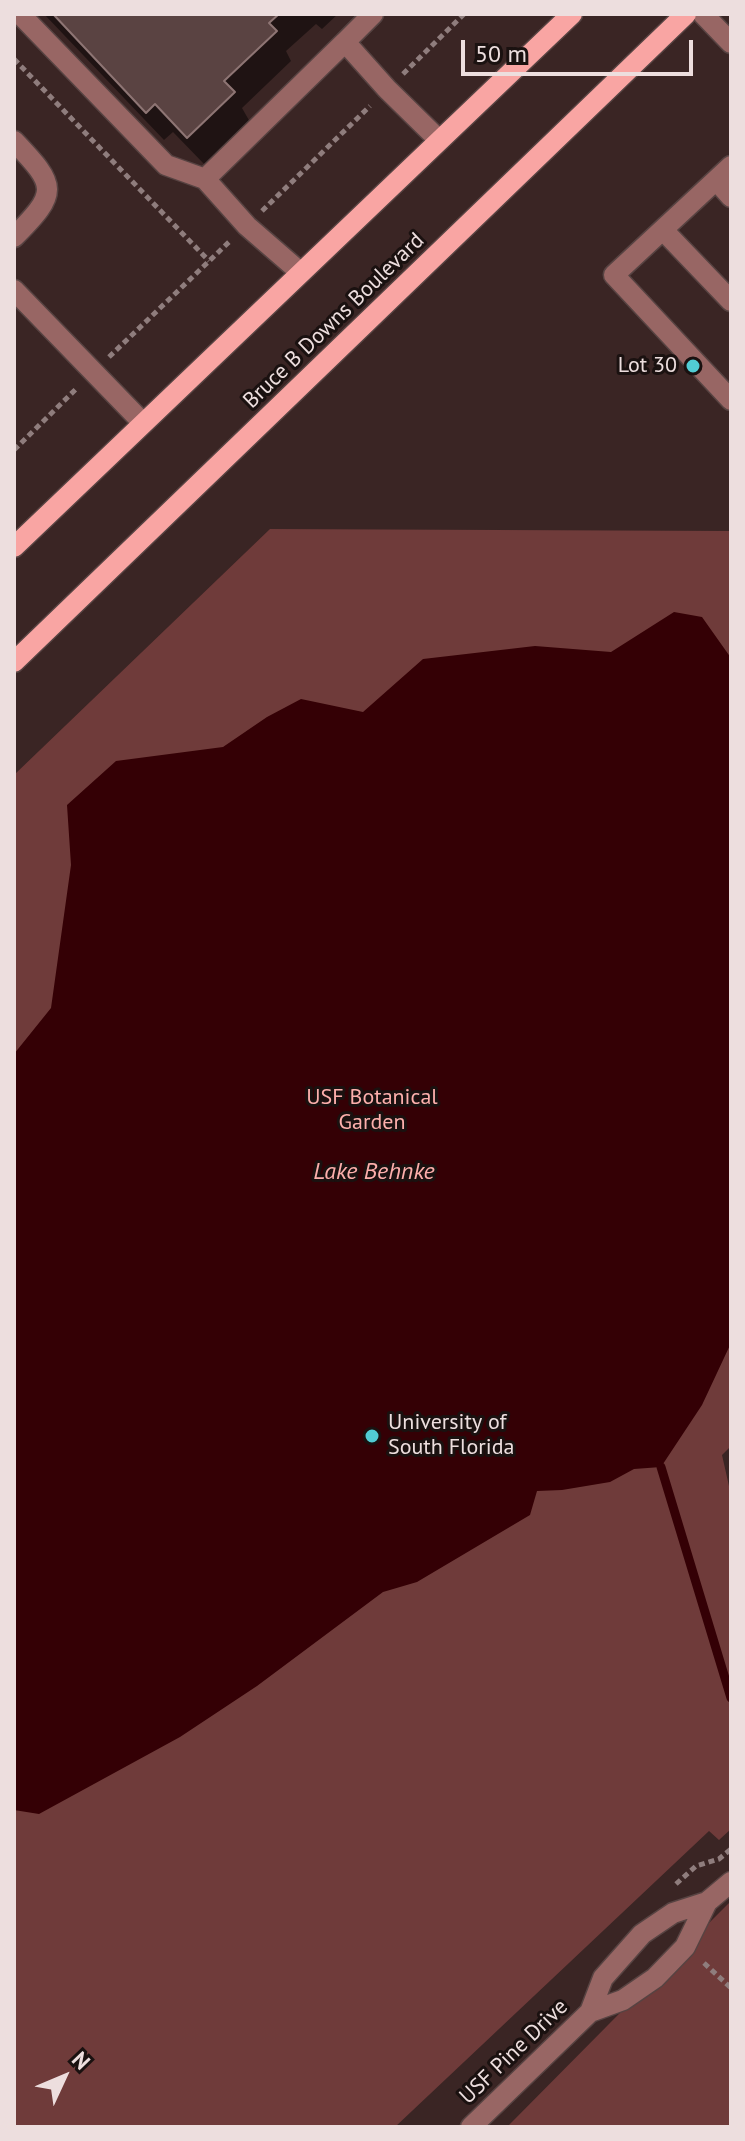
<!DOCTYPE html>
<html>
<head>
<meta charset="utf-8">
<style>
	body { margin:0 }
	#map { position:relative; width:745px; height:2141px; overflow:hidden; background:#3a2524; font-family:"PT Sans",sans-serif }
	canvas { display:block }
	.frame { position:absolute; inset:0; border:16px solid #eddede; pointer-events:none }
	.north { position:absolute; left:24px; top:2037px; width:80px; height:80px; -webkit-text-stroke:6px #1a1110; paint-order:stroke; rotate:46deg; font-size:22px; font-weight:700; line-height:32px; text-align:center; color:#eddede }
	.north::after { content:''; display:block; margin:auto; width:28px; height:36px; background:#eddede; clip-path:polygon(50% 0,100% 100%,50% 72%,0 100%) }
	.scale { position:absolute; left:461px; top:40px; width:232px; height:36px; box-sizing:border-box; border:4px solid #eddede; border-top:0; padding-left:10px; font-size:24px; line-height:28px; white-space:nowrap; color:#eddede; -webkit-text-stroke:6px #1a1110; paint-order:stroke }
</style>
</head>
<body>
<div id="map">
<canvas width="745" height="2141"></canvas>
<div class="frame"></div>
<div class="north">N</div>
<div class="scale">50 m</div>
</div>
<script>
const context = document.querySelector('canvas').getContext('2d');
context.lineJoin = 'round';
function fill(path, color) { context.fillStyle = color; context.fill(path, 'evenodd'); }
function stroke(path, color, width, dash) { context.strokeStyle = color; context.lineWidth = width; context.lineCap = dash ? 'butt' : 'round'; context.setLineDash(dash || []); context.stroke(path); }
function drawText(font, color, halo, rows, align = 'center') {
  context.font = font + ' "PT Sans",sans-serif'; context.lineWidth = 6; context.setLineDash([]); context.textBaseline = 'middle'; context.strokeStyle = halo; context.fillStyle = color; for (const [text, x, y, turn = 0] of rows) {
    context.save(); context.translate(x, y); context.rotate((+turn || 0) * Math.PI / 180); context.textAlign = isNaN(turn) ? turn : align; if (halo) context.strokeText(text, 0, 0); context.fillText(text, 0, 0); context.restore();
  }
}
fill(new Path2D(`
	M270,529L731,531V1446L722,1455L731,1495V1829L719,1840L709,1831L395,2127H14V775Z
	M731,1901V2127H507L708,1924Z`), '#6f3b3a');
fill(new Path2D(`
	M674,612L702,617L731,658V1343L702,1405L661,1467L634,1469L610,1482L562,1490L537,1491L530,1515L417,1582L383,1592L257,1686L180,1737L39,1814L14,1810V1054L51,1008L71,865L67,805L116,761L223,747L267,717L301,699L363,712L423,659L535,646L611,652Z`), '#340005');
fill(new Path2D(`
	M44,14H338L322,29L316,24L286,51L291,61L242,108L250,122L205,165L173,132L164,140Z`), '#0007');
stroke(new Path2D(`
	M661,1467L731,1698`), '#340005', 9);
const building = new Path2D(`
	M53,14H279L269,23L277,31L224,81L235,92L187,138L155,104L146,113Z`);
fill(building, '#5a4342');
stroke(building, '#8e7574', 2);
const minor = new Path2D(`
	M20,14L166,165L205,179L247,226L300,272
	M373,14L345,42L387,89L439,140
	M703,14L731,43
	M14,141C57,186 59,192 14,237
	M731,166L614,275L731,400
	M205,179L345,42
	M716,180L731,197
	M663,230L731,301
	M14,290L143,423
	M590,2012L603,1978L642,1934L673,1913L707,1902
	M471,2127L590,2012L623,2000L655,1978L685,1947L707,1902L731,1882`);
const major = new Path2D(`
	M14,547L572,14
	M14,662L686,14`);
stroke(minor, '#574342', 23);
stroke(major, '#574342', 23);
stroke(new Path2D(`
	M14,59L209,261
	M403,74L464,14
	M262,211L370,106
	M109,357L229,242
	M14,450L76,389
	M676,1884L696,1866L719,1859L731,1849
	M704,1963L731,1988`), '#8f7d7d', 5, [6, 4]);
stroke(minor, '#986664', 20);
stroke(major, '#f9a5a3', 20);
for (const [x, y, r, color] of [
	[693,366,8,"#51ccd4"],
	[372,1436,8,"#51ccd4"]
]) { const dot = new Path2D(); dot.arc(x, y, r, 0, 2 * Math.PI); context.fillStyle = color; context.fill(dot); stroke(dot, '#1a1110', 3); }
drawText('22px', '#eddede', '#1a1110', [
	["Bruce B Downs Boulevard",334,321,-44],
	["USF Pine Drive",514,2052,-44]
]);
drawText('22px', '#eddede', '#1a1110', [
	["Lot 30",677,366],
	["University of",388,1423,"left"],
	["South Florida",388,1448,"left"]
], 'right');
drawText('22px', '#fdafac', '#1a1110', [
	["USF Botanical",372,1098],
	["Garden",372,1123]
]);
drawText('italic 24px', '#fcaeab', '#1a1110', [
	["Lake Behnke",374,1172]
]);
</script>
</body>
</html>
